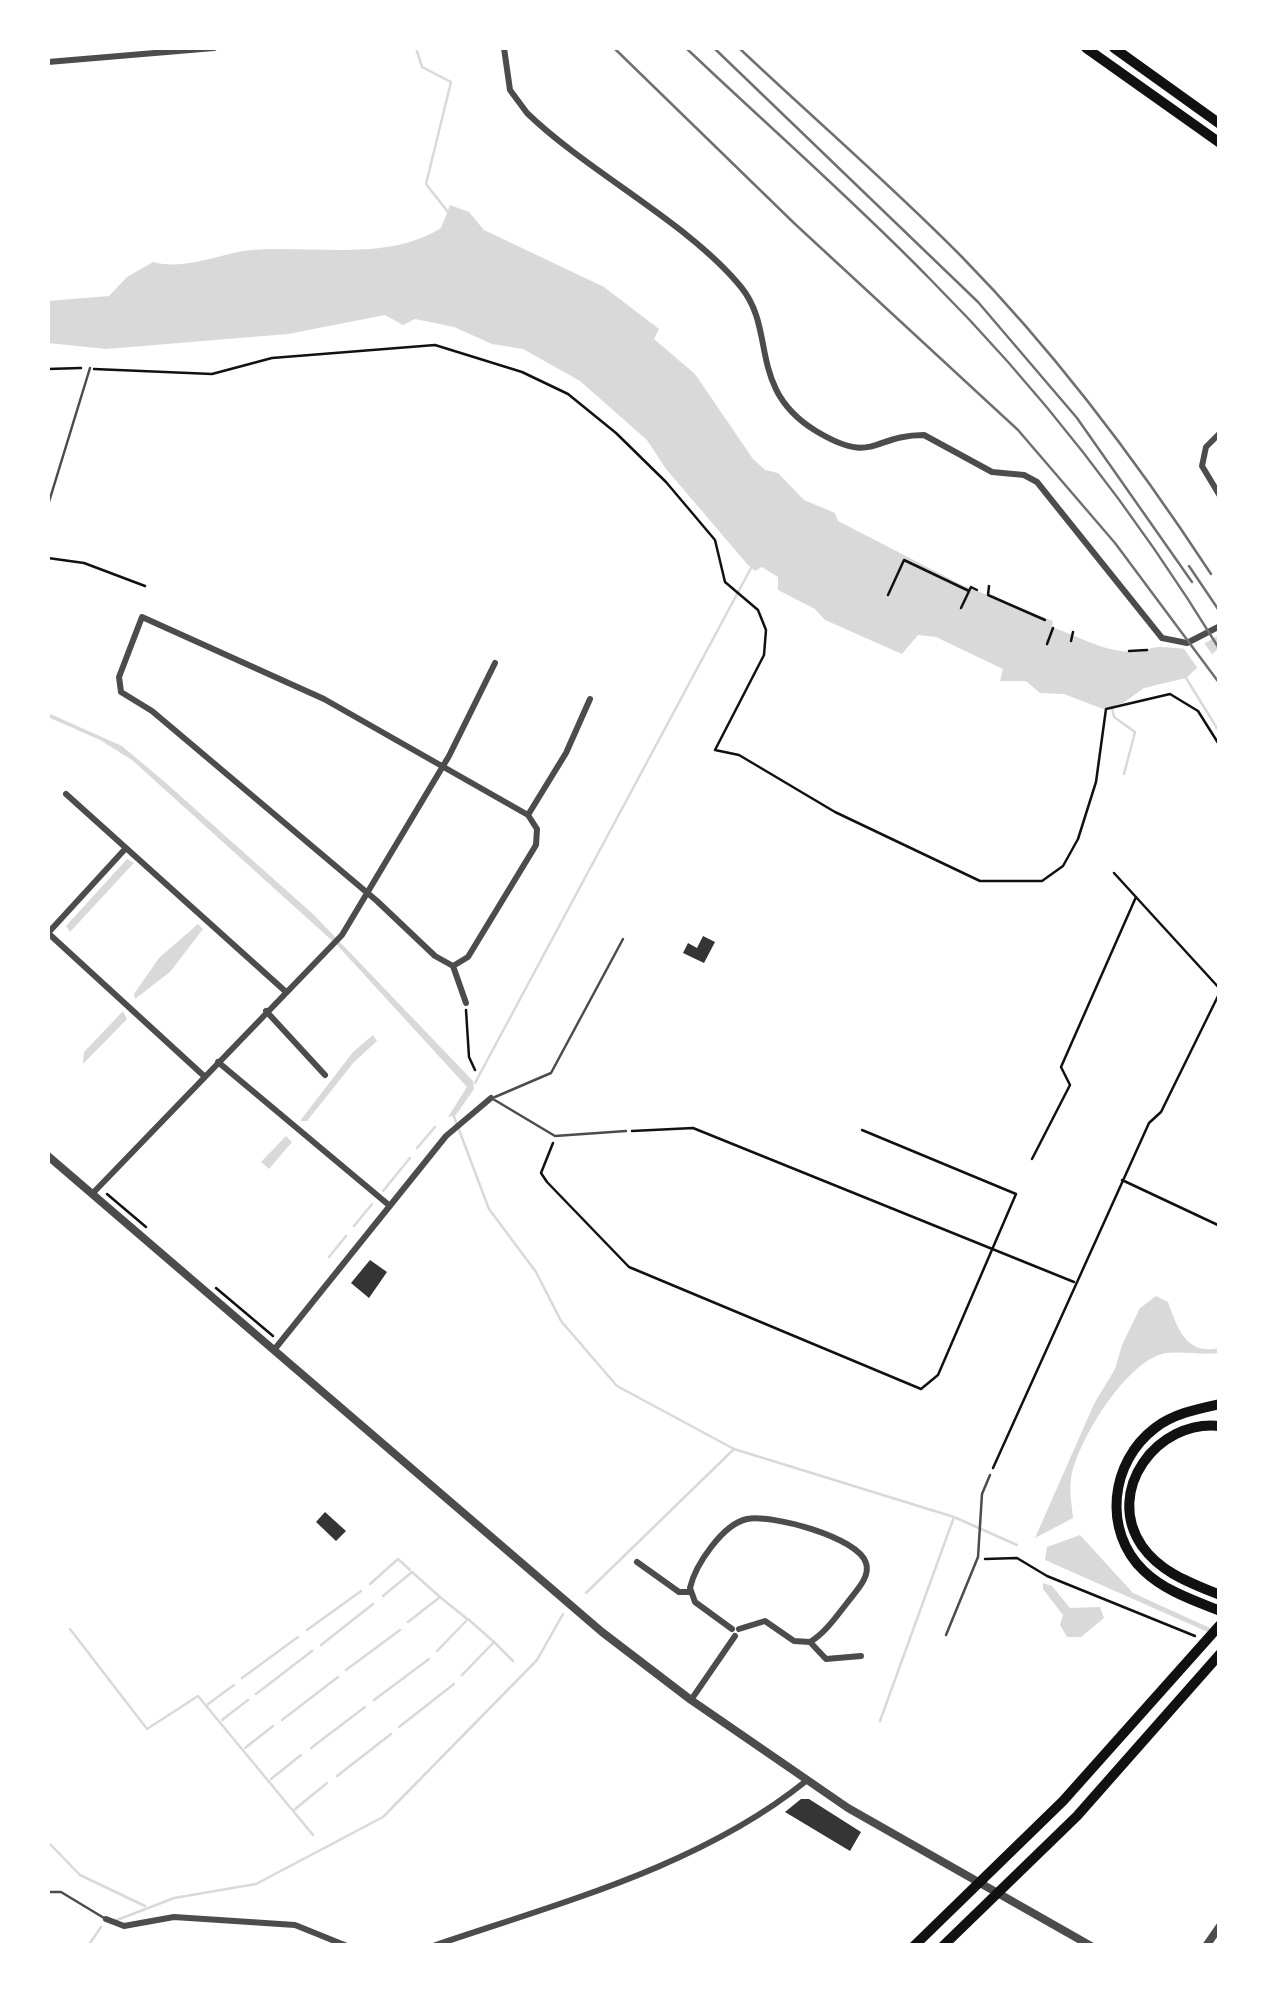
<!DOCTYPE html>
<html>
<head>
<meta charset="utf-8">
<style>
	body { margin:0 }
	#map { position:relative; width:1267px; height:1993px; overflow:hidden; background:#fff; font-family:"IBM Plex Serif",serif }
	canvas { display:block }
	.frame { position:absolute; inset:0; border:50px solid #fff; pointer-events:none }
</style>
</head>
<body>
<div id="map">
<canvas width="1267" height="1993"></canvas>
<div class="frame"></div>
</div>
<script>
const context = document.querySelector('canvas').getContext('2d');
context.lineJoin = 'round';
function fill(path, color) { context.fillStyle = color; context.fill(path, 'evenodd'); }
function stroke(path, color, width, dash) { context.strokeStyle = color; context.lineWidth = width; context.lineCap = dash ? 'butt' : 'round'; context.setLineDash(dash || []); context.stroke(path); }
fill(new Path2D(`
	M450,205L469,212L484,230L604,287L659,329L654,339L695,374L753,459L765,470L778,473L804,500L835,513L838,521L962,585L1053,621L1052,627C1080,637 1106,653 1137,652C1145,652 1153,646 1160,647C1193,648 1187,654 1219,635V648L1186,678L1144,688L1123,703L1103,709L1064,694L1040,693L1026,681H1000L1003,669L936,637L918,635L902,654L825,620L815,609L778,590V577L762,567L755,571L748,565L666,469L647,440L580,381L523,349L492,344L454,327L415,319L403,325L385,315L288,334L106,349L48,343V301L109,296L127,277L153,262C187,271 219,253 252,250C312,245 388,262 441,228Z
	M48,713L122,746L166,783L314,915L473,1081L474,1089L456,1115L448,1117L467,1087L338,946L132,760L100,740L48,717Z
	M127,859L134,863L131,866L70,932L66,926Z
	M198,924L203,929L170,972L135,999L134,994L159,958Z
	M123,1011L127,1019L83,1064L84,1052Z
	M373,1035L377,1041L354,1062L307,1121H300L353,1052Z
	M286,1136L292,1142L269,1169L261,1162Z
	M1156,1296L1168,1302C1177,1327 1186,1356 1219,1348V1353C1202,1355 1182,1351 1166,1353C1127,1359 1076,1443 1071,1479C1069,1491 1072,1505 1073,1518L1035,1538L1094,1404L1115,1369L1122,1345L1140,1308Z
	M1080,1535L1133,1593L1219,1632V1637L1045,1560L1047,1547Z
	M1043,1583L1052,1586L1070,1608L1100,1607L1104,1618L1081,1637H1067L1060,1625L1063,1615L1043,1589Z`), '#d9d9d9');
fill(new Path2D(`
	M1202,640L1214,657L1199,670L1182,646Z`), '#fff');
stroke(new Path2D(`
	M416,48L422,67L451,82L426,184L448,212
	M1186,678L1220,733
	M1112,708L1114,717L1135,732L1124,774
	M475,1083L751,568
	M453,1114L489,1209L536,1272L561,1321L617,1386L734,1449L954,1517L1017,1545
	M417,1148L435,1127
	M383,1191L410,1158
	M354,1226L372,1204
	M329,1257L346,1236
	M370,1584L398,1559L410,1570
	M586,1593L734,1449
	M383,1596L412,1572L440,1597
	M408,1622L440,1597L466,1618
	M70,1629L147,1729L198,1696L313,1835
	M307,1630L361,1591
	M321,1645L373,1604
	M437,1651L468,1619L494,1642
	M346,1670L400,1630
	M462,1675L494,1642L513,1661
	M242,1678L298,1637
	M256,1694L312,1651
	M374,1700L429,1659
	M208,1704L234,1685
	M222,1720L248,1700
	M282,1720L338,1677
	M880,1721L954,1517
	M399,1727L454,1684
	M245,1748L273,1726
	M311,1748L365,1707
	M337,1776L391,1734
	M271,1779L301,1755
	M294,1810L327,1783
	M48,1842L80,1875L145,1906
	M117,1920L174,1898L256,1884L383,1817L537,1660L563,1614
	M88,1946L101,1927`), '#d9d9d9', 2.5);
fill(new Path2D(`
	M703,936L715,942L704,963L683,953L688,943L697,948Z
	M370,1260L387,1272L369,1298L351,1283Z
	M325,1512L346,1531L336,1541L316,1522Z
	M801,1799H809L861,1832L850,1851L785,1812Z`), '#353535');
stroke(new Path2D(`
	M48,369L81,368
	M94,369L212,374L272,358L435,345L522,372L568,394L616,433L666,482L715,540L725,582L758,610L766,630L764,655L715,750L739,755L835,812L980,881H1042L1063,866L1078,839L1096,782L1106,709L1170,694L1198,711L1220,746
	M48,558L84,563L145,586
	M989,586L988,595L1045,620
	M888,595L904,560L969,591
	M961,608L971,587L977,590
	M1071,641L1073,632
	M1047,644L1053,628
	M1129,651L1147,650
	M1114,873L1220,989
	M466,1010L469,1057L475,1070
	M632,1131L693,1128L1074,1282
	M553,1143L541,1173L547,1182L629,1267L921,1389L938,1375L1016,1194L862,1130
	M1032,1159L1070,1085L1061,1067L1136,897
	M1122,1180L1220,1226
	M107,1194L146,1227
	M216,1288L273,1336
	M993,1468L1149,1123L1161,1112L1220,992
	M985,1559L1017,1558L1047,1576L1195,1636`), '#111', 2.5);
stroke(new Path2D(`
	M48,505L90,368
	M495,1097L551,1073L623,939
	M493,1099L555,1136L626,1131
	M946,1635L978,1557L982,1494L990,1475
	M48,1892H61L104,1918`), '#4c4c4c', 2.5);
stroke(new Path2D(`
	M504,48L510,90L527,113C589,173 689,223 741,287C777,331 747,389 816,431C874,466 872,435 924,435L992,472L1024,475L1037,482L1162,638L1187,643L1220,626
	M48,62L214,48
	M1220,433L1206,447L1202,466L1220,496
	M66,794L126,848
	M453,966L468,957L536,845L537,829L528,815L566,753L590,699
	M466,1003L453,966L435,956L377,901L152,711L121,692L119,677L142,617L324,699L528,815
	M266,1011L325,1075
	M218,1062L390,1206
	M204,1076L48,933L126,848L285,991
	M92,1194L342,935L449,756L495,663
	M274,1350L446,1136L491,1098
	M637,1562L679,1592H690
	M732,1629L695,1602L690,1588C695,1565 723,1524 747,1519C771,1514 858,1537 866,1563C871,1577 855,1592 847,1603C836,1617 825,1633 810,1642L794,1641L765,1621L739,1629
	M810,1642L826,1659L861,1656
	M691,1700L735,1636
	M106,1919L124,1926L174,1917L295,1925L347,1946
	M433,1946C559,1903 701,1866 806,1781`), '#4c4c4c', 6);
stroke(new Path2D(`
	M48,1156L602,1632L691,1700L848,1808L1091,1946
	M1206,1946L1220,1926`), '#4c4c4c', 8);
stroke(new Path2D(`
	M1086,48L1220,143
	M1114,48L1220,124
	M1220,1404C1197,1409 1173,1414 1155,1428C1110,1462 1102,1531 1144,1571C1165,1591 1193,1600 1220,1611
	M1220,1426C1157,1419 1104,1491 1142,1546C1161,1573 1191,1583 1220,1595
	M914,1946L1063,1801L1220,1625
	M943,1946L1077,1816L1220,1654`), '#111', 10);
stroke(new Path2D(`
	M614,48L795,224L1018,430L1115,543L1220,684`), '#707070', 2.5);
stroke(new Path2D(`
	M686,48C767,125 851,198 929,278C1040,389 1138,516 1220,650
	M714,48L978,302L1077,418L1192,582
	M739,48C813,118 890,184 962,257C1057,354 1137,461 1211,574
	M1189,566L1220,612`), '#707070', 2.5);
</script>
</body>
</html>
